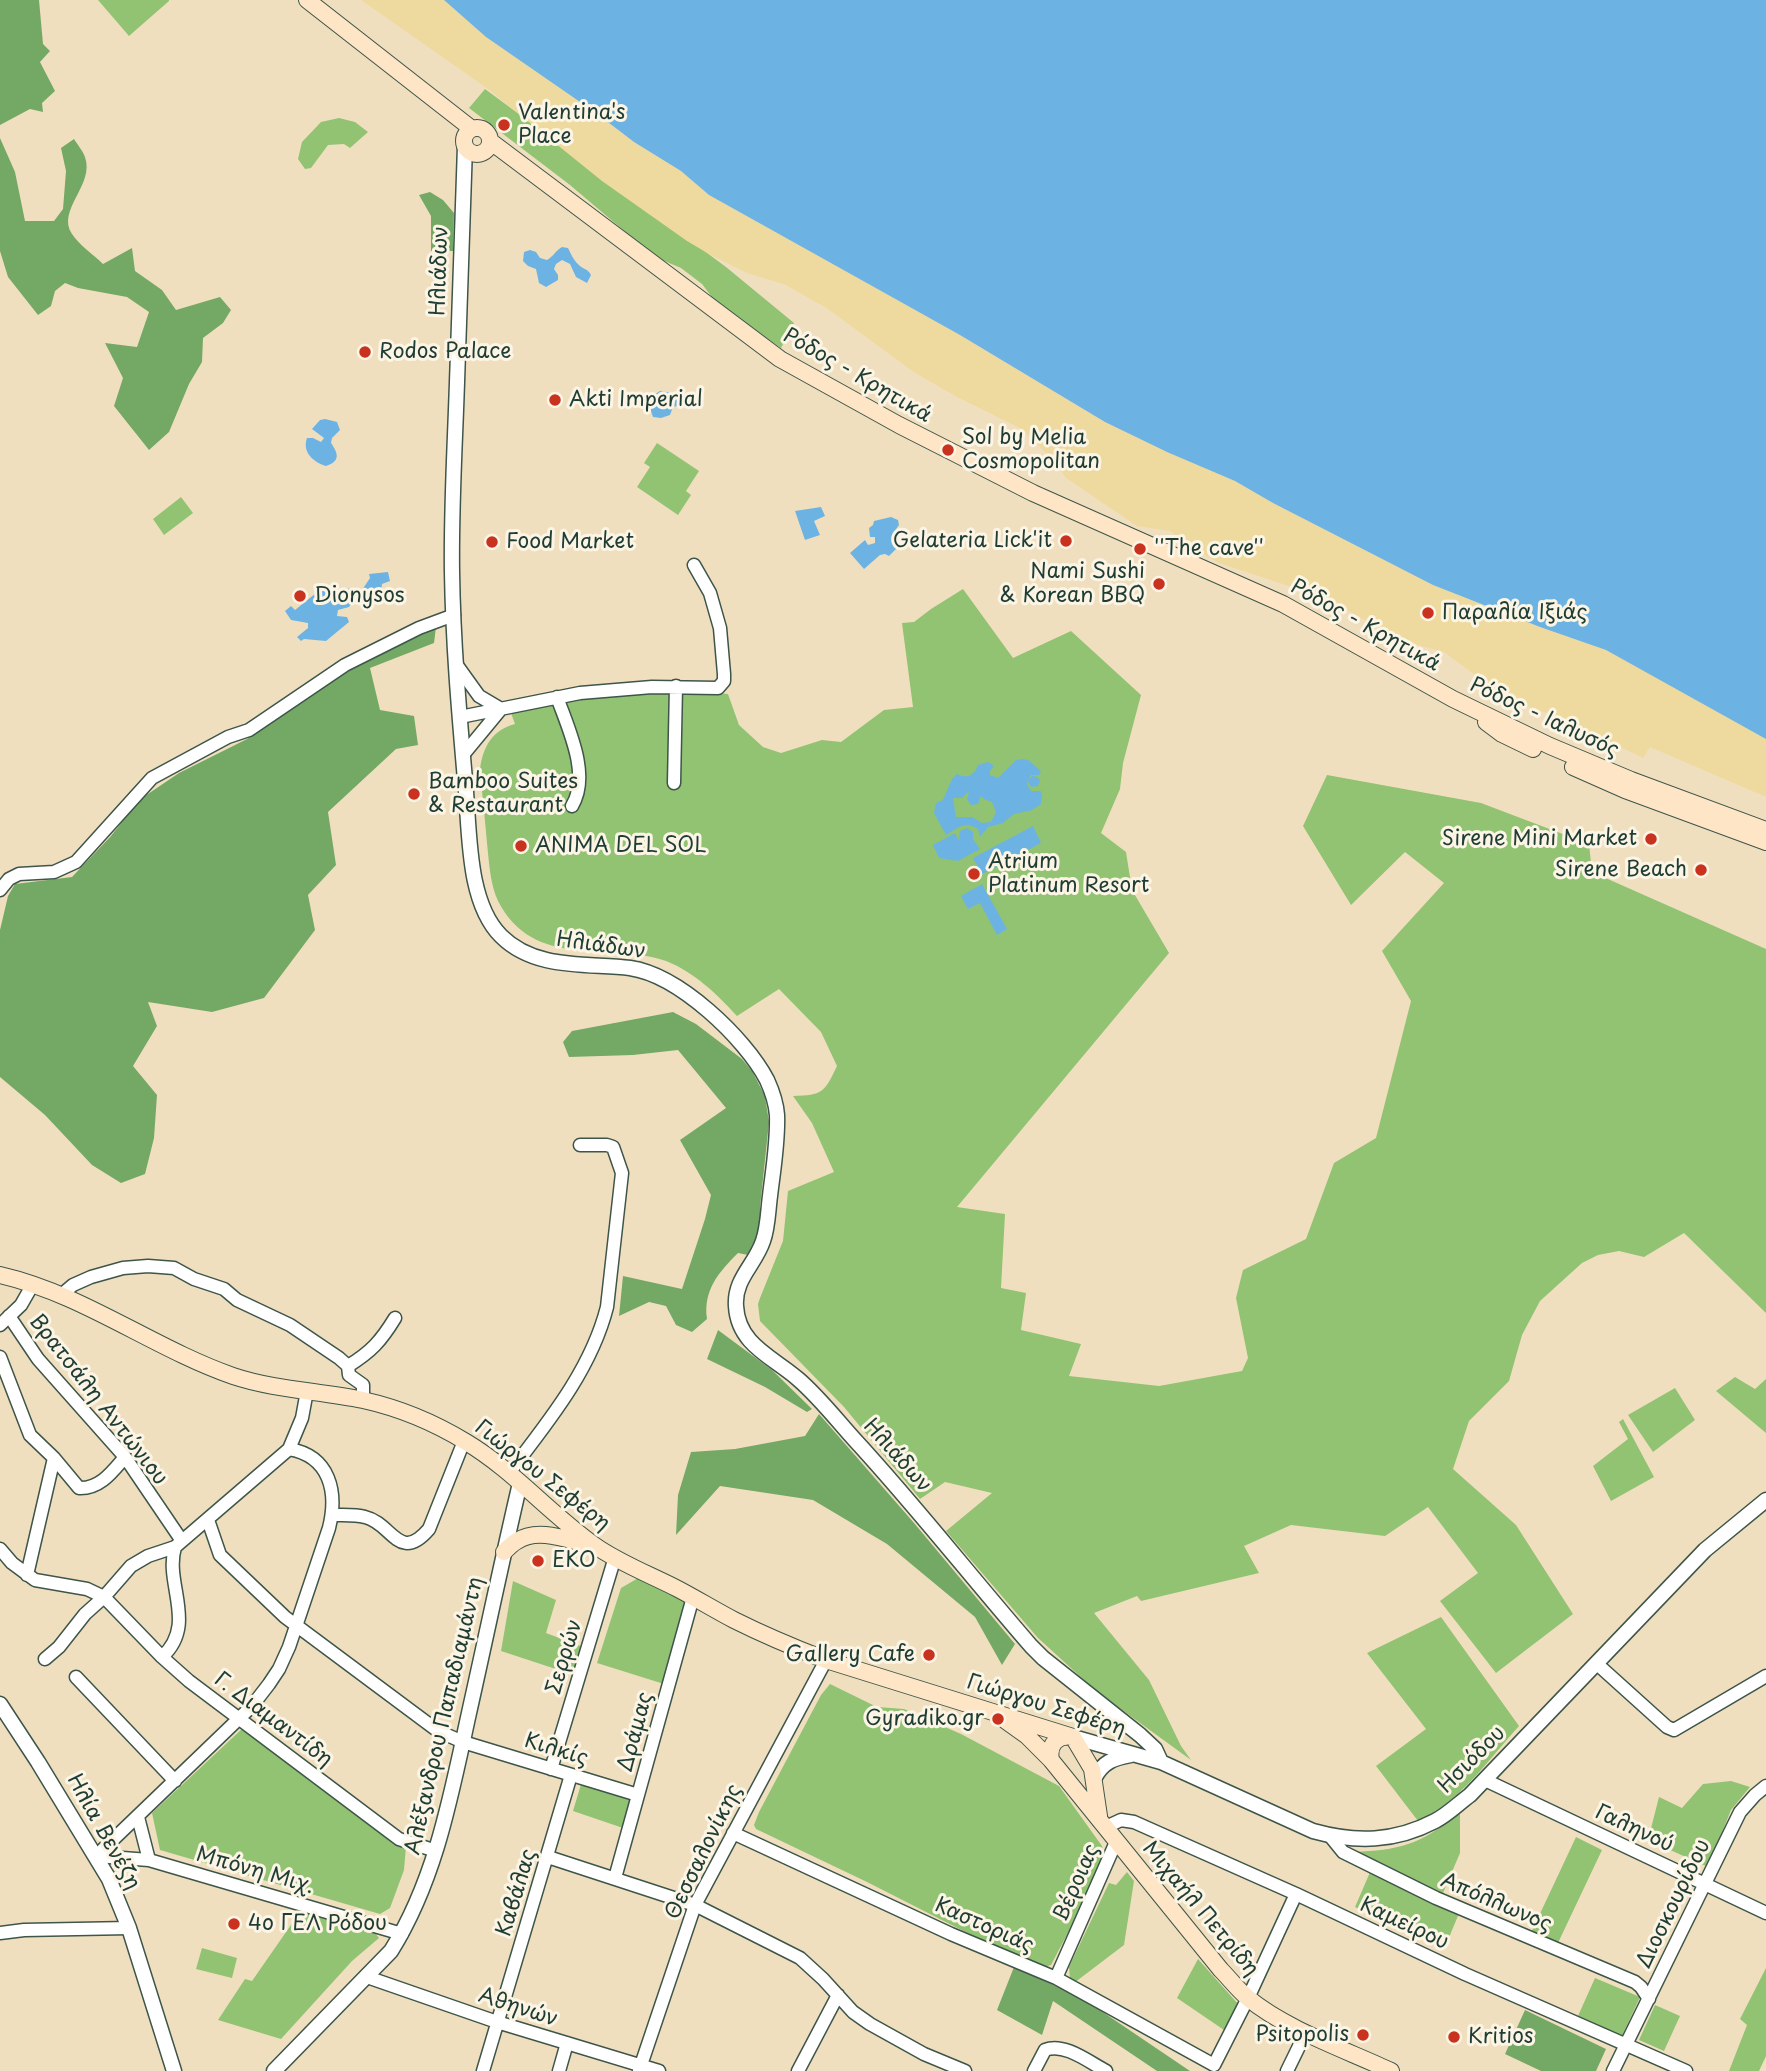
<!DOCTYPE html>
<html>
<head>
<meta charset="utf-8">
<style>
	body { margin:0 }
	canvas { display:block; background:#f0dfbf }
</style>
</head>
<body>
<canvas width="1766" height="2071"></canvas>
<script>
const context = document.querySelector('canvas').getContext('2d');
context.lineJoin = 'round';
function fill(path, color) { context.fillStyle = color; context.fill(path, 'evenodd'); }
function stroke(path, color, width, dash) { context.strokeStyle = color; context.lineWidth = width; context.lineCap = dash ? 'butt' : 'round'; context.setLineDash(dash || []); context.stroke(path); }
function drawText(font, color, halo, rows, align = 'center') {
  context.font = font + ' "Playpen Sans",sans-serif'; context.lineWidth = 6; context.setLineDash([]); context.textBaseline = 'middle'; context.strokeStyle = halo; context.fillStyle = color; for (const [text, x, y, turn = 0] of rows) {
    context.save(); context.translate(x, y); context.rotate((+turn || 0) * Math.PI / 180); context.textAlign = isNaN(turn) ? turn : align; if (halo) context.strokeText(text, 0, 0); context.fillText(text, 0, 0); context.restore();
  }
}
fill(new Path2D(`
	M98,0H169V1L129,36Z
	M485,89L726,267L794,323L781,348L718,305L702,284L681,268L655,257L570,185L469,108Z
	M339,118L355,122L368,132L350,148L344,144L328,145L311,168L305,169L298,159L302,142L321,122Z
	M657,443L699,471L686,491L691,495L678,515L637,487L650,467L644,463Z
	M181,497L193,513L164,535L153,519Z
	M963,589L1013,658L1071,631L1141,695L1123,763L1120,789L1101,833L1126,852L1132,890L1169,953L957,1207L1005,1214L1001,1288L1026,1293L1021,1330L1081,1344L1069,1376L1159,1386L1242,1371L1248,1358L1236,1298L1243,1270L1306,1239L1334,1163L1376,1138L1411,1001L1382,951L1444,883L1405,852L1351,905L1303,826L1327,775L1481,803L1589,844L1592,872L1766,949V1313L1684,1233L1644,1257L1619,1251L1598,1255L1582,1263L1540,1301L1522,1335L1509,1381L1469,1421L1453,1469L1516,1525L1573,1614L1496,1673L1440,1601L1478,1573L1428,1507L1385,1536L1291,1525L1244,1546L1259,1573L1141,1601L1137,1596L1094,1613L1149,1680L1181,1746L1191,1760L1096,1691L1038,1638L946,1531L992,1493L945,1482L920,1499L844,1407L760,1321L758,1304L760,1298L783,1241L788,1191L834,1172L812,1123L793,1096C823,1095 824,1093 837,1066L821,1032L779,989L737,1016C717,994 694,972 666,961C608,941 534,971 498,901C490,884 489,862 487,843C485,819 482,794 480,769C483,747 492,730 515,724L511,713L569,699L669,689L728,694L739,725L763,747L781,753L822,740L841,742L884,710L913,707L902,623L914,622L931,609Z
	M1735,1377L1755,1389L1766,1379V1433L1716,1391Z
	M1675,1388L1695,1420L1653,1452L1628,1415Z
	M1623,1419L1654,1477L1611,1501L1593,1466L1628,1439L1619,1422Z
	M640,1577L688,1601L664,1684L597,1663L621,1588Z
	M513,1581L556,1600L546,1633L583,1647L574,1675L501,1651Z
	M1441,1617L1519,1726C1489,1759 1460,1802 1418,1821L1376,1766L1426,1729L1367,1653Z
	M830,1684L877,1707L904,1709L961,1734L1059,1786L1102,1846L1105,1862L1051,1965L1045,1967L995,1947L867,1882L756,1829L754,1825L759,1812L821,1695Z
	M244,1727L406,1846L404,1870L390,1908L380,1914L160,1850L152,1813Z
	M582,1781L632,1798L623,1828L573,1811Z
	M1731,1781L1750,1787L1731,1810L1708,1867L1648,1840L1659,1797L1682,1808L1703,1784Z
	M1460,1812V1853L1443,1893L1348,1852C1398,1851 1421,1845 1460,1812Z
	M1576,1837L1602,1850L1557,1945L1530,1935Z
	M1371,1870L1460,1911L1445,1947L1355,1907Z
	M1127,1872L1134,1881L1124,1945L1074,1983L1070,1980L1069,1967L1109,1883L1116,1885Z
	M302,1909L370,1926L379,1938L352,1961L281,2039L218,2020L245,1979L252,1981Z
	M202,1948L237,1958L232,1978L196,1969Z
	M1198,1959L1239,2005L1224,2030L1177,1998Z
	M1766,1968V2056L1759,2071H1729L1747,2025L1740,2019Z
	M1595,1978L1640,1997L1622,2036L1578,2016Z
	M1655,2005L1680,2016L1664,2051L1639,2040Z`), '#91c373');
fill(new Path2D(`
	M0,0H39L43,44L50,51L40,62L55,91L42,103L43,112L30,109L0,125Z
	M0,138L15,172L25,221H54L63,209L66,171L61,148L74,139C77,144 83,151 85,157C95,185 56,210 72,234C79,245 94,255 103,264L132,248L135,271L162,290L176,310L220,297L231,310L223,323L203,338L202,362L189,384L169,432L149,450L114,406L123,378L105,343L137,347L149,312L127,297L78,288L65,283L55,291L51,306L38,315L8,277L0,251Z
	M430,192L443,200L454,213L453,251H431V216L419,195Z
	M437,619L434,643L370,668L380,710L414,716L418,745L396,749L328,812L336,865L308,895L315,930L264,998L212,1012L148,1002L157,1026L133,1066L157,1095L154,1138L145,1174L121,1183L92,1165L45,1115L0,1077V930L8,896L15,884L72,877L111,836L139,800L179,773L247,739L342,668Z
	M673,1012L696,1024L742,1059L752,1071L765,1096L769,1122L760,1207L763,1229L748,1255L738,1253C719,1272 703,1290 707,1319L692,1332L676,1325L666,1306L649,1302L619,1316L623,1276L682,1289L705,1219L711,1195L680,1140L726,1108L678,1050L633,1055L569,1057L563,1042L572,1031Z
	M718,1330L772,1370L812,1409L807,1412L765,1387L707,1359Z
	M819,1414L914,1523L1015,1644L1002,1665L975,1617L887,1544L813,1500L720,1486L676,1535L678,1495L691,1452L735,1449L805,1436Z
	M1014,1967L1082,1998L1190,2071H1157L1053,2001L1042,2035L997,2010Z
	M1525,2010L1606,2049L1596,2071H1541L1505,2054Z`), '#74a965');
fill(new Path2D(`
	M361,0H444L486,37L596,113L634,142L681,171L709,195L960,335L1105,422L1167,452L1235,481L1273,503L1433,585L1540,627L1606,650L1746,726L1766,739V797L1650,747L1643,758L1559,717L1508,700L1444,652L1399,640L1328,599L1219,563L1192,548L1170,531L1137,526L1066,478L1053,460L1022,429L957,397L915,373L828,309L786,285L747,273L709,254L687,241L602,181L488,89Z`), '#eeda9e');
fill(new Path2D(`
	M444,0H1766V739L1606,650L1540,627L1433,585L1273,503L1235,481L1167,452L1105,422L960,335L709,195L681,171L634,142L596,113L486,37Z
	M562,247L568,248C571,254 574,261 580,266C585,270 588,269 591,275L587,283L576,277L570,264L562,260L556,264L554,269L558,275V280L546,287L539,283L536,269L528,266L523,261L524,252L530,250L536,252L540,258L547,260C554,256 555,251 562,247Z
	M660,391L673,393L681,405L673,407L670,415L661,418L653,417L649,405L651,397Z
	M325,419L337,422L340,430L332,438L331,443C338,453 341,461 326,466C313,462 302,452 307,438H313L321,442L324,438L312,429L320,420Z
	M821,507L825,516L814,521L820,535L805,540L795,511Z
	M891,517L898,520L899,525L894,532L897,548L889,556L885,554L880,555L864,569L850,553L865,540L868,545L875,543V537H870L869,528L873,525L874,521Z
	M388,572L390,581L382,584L380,602L363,606L359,600H354L349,607L338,610L337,616L347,617L349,622L326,641L304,639L301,641L297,637L308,628V623L291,620L285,611L291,606L295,610L321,589L331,586L336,590L355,588L358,591L362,590L370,578L369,574Z
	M1022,759L1028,760L1041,771L1039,775H1031L1028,780L1032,776L1037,777L1040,780L1038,786L1031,787L1028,781L1027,784L1031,791H1041L1042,795L1041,804L1032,810L1014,814L1003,823L988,827L980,837L978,829C965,820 958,828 946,835L934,813L936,803L943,800L952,779L957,774C967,779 974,776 978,765L988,762L994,766L990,771V775L998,778L1016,760ZM969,791L967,800L971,805L978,804L981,796L984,799L992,802L996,812L991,822L982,823L972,817H956L953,798H962Z
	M1033,826L1041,843L982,874L973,858Z
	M967,828L973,832V839L980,849L958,861L939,858L933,845L955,833L960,842L959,836L960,831Z
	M982,884L1007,929L997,935L980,903L968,909L961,896Z`), '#6cb3e3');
const minor = new Path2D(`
	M456,664L479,696L501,709
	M557,697C568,728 591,775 572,806
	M460,717L580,693L652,687L718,688L724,681V674L720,628L710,593L694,565
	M463,755L501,709
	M674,783L676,686
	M0,890L9,879L19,874L54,872L76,862L152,778L228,737L249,730L345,665L419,628L454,615
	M60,1296L73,1285L91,1277L123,1268L148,1266L174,1268L194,1279L224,1289L237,1300L290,1325L339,1358L348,1366
	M9,1316L38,1359L125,1457L182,1541
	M0,1325L21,1305L33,1284
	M0,1357L30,1435L54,1458L79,1488C100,1489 112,1472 125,1457
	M363,1400V1385L349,1375L348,1366C371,1352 381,1341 395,1318
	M509,1473C548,1422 591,1370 607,1307L622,1173L613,1147L607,1145H580
	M332,1515C342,1515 355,1514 365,1517C392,1523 399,1564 429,1529L464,1441
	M208,1520L220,1555L285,1617L438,1731L463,1742L638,1795
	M0,1549L12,1563L35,1580L87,1589L104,1597L162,1657L189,1681L399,1839L436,1851
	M27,1575L54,1458
	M162,1657C198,1624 164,1584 175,1547
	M45,1659L59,1647L85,1614L104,1597L131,1566L148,1556L175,1547L182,1541L289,1449L302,1418L307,1391
	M1596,1663L1667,1727L1674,1730L1766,1676
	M76,1677L175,1781
	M551,1769L615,1557
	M1485,1780L1766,1913
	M138,1817L149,1860
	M1106,1827L1121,1820L1134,1822L1296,1894L1465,1974L1686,2071
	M733,1833L951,1934L1056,1978L1214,2065L1248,1998L1296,1894
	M1330,1836L1343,1852L1436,1898L1635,1982L1641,1987L1649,1999
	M96,1856L252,1706L269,1684L279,1669L289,1647L329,1528C338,1492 330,1456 289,1449
	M96,1856L149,1860L402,1934
	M548,1857L695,1905L800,1958L823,1979L853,2012L870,2024L924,2054L965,2071
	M615,1878L693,1597
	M0,1933L24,1930L129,1928
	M367,1977L497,2022L659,2071
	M1056,1978L1116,1842
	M483,2071L571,1775
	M559,2071L567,2043
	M639,2071L695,1905L826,1660
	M798,2071L838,1995
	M1034,2071L1045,2050C1064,2042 1089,2062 1106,2071
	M1287,2071L1306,2032
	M1613,2071L1740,1812L1755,1795L1766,1786`);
const tertiary = new Path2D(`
	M465,146C462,225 460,303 457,382C455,445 451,509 452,572C453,642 459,711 465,780C470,828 466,901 501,936C535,970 586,963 630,968C679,975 745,1038 767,1080C772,1091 776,1102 777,1115C778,1142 773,1170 770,1196C768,1211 768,1227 763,1241C755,1265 734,1279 736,1306C738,1345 773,1357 798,1379C818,1396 836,1419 854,1439C915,1505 971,1577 1031,1646L1043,1658L1140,1735L1155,1749L1161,1762
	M0,1704L38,1762L109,1879L129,1928L174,2071
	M1073,1737L1161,1762L1313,1831C1356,1843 1395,1842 1435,1821C1447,1815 1458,1804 1470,1795L1705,1550L1766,1500
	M1094,1779C1102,1762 1114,1758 1131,1755
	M274,2071L391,1951C436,1879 451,1795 469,1713C486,1637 502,1560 520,1483`);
const secondary = new Path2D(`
	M307,0L472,129
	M464 141a13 13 0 1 1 26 0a13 13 0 1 1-26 0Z
	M490,141L780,359L899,425L1033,493L1283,604L1453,699L1550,746L1631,780L1766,830
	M1486,722L1502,734L1533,749
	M1573,767L1625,790L1766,842
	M0,1275C83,1294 153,1348 233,1376C275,1390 320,1391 363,1400C399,1408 435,1423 466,1442C513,1470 549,1513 594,1545C619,1563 651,1575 678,1589C697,1599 715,1610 734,1620C764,1635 795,1648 826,1660L1073,1737
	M504,1552C508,1548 513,1543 517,1541C538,1527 568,1540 590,1545
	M1006,1721L1027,1736L1051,1760L1221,1970C1230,1979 1238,1990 1248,1998C1285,2029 1346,2050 1391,2071
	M1051,1760C1048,1745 1057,1734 1073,1737L1092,1769L1099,1816`);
stroke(minor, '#3e5549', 15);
stroke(tertiary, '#3e5549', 17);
stroke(secondary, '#3e5549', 18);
stroke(minor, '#fff', 12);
stroke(tertiary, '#fff', 14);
stroke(secondary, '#fde5c5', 16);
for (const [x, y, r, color] of [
	[504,125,7,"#c8321e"],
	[365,352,7,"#c8321e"],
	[555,400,7,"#c8321e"],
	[948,450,7,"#c8321e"],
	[1066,541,7,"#c8321e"],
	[492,542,7,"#c8321e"],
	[1140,549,7,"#c8321e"],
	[1159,584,7,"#c8321e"],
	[300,596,7,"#c8321e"],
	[1428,613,7,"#c8321e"],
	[414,794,7,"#c8321e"],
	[1651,839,7,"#c8321e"],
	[521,846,7,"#c8321e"],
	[1701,870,7,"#c8321e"],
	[974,874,7,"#c8321e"],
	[538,1561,7,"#c8321e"],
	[929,1655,7,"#c8321e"],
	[998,1719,7,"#c8321e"],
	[234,1924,7,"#c8321e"],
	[1363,2035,7,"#c8321e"],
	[1454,2037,7,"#c8321e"]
]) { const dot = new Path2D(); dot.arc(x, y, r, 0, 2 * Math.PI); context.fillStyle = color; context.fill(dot); stroke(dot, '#fcf5e5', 2.5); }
drawText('21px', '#1f3d34', '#fcf5e5', [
	["Valentina's",518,113],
	["Place",518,137],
	["Rodos Palace",379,352],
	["Akti Imperial",569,400],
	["Sol by Melia",962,438],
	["Cosmopolitan",962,462],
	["Gelateria Lick'it",1052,541,"right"],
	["Food Market",506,542],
	["''The cave''",1154,549],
	["Nami Sushi",1145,572,"right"],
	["& Korean BBQ",1145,596,"right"],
	["Dionysos",314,596],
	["Παραλία Ιξιάς",1442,613],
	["Bamboo Suites",428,782],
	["& Restaurant",428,806],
	["Sirene Mini Market",1637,839,"right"],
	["ANIMA DEL SOL",535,846],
	["Atrium",988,862],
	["Platinum Resort",988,886],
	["Sirene Beach",1687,870,"right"],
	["EKO",552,1561],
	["Gallery Cafe",915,1655,"right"],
	["Gyradiko.gr",984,1719,"right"],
	["4ο ΓΕΛ Ρόδου",248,1924],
	["Psitopolis",1349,2035,"right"],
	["Kritios",1468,2037]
], 'left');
drawText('21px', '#1f3d34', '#fcf5e5', [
	["Ηλιάδων",440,271,-88],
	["Ρόδος - Κρητικά",857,376,30],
	["Ρόδος - Κρητικά",1365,626,29],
	["Ρόδος - Ιαλυσός",1544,718,25],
	["Ηλιάδων",601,946,8],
	["Βρατσάλη Αντώνιου",98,1400,52],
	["Ηλιάδων",897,1456,48],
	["Γιώργου Σεφέρη",542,1476,38],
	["Σερρών",565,1657,-73],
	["Γιώργου Σεφέρη",1046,1706,17],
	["Αλέξανδρου Παπαδιαμάντη",445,1716,-77],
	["Γ. Διαμαντίδη",273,1720,37],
	["Δράμας",636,1732,-75],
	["Κιλκίς",556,1750,17],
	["Ησιόδου",1472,1760,-45],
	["Γαληνού",1634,1829,25],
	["Ηλία Βενέζη",103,1832,61],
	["Θεσσαλονίκης",704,1852,-64],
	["Μπόνη Μιχ.",255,1871,16],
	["Βέροιας",1077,1883,-66],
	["Καβάλας",517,1893,-73],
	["Απόλλωνος",1496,1903,23],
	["Διοσκουρίδου",1674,1904,-64],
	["Μιχαήλ Πετρίδη",1200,1909,50],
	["Καμείρου",1404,1924,25],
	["Καστοριάς",984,1926,24],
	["Αθηνών",518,2008,18]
]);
</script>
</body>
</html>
